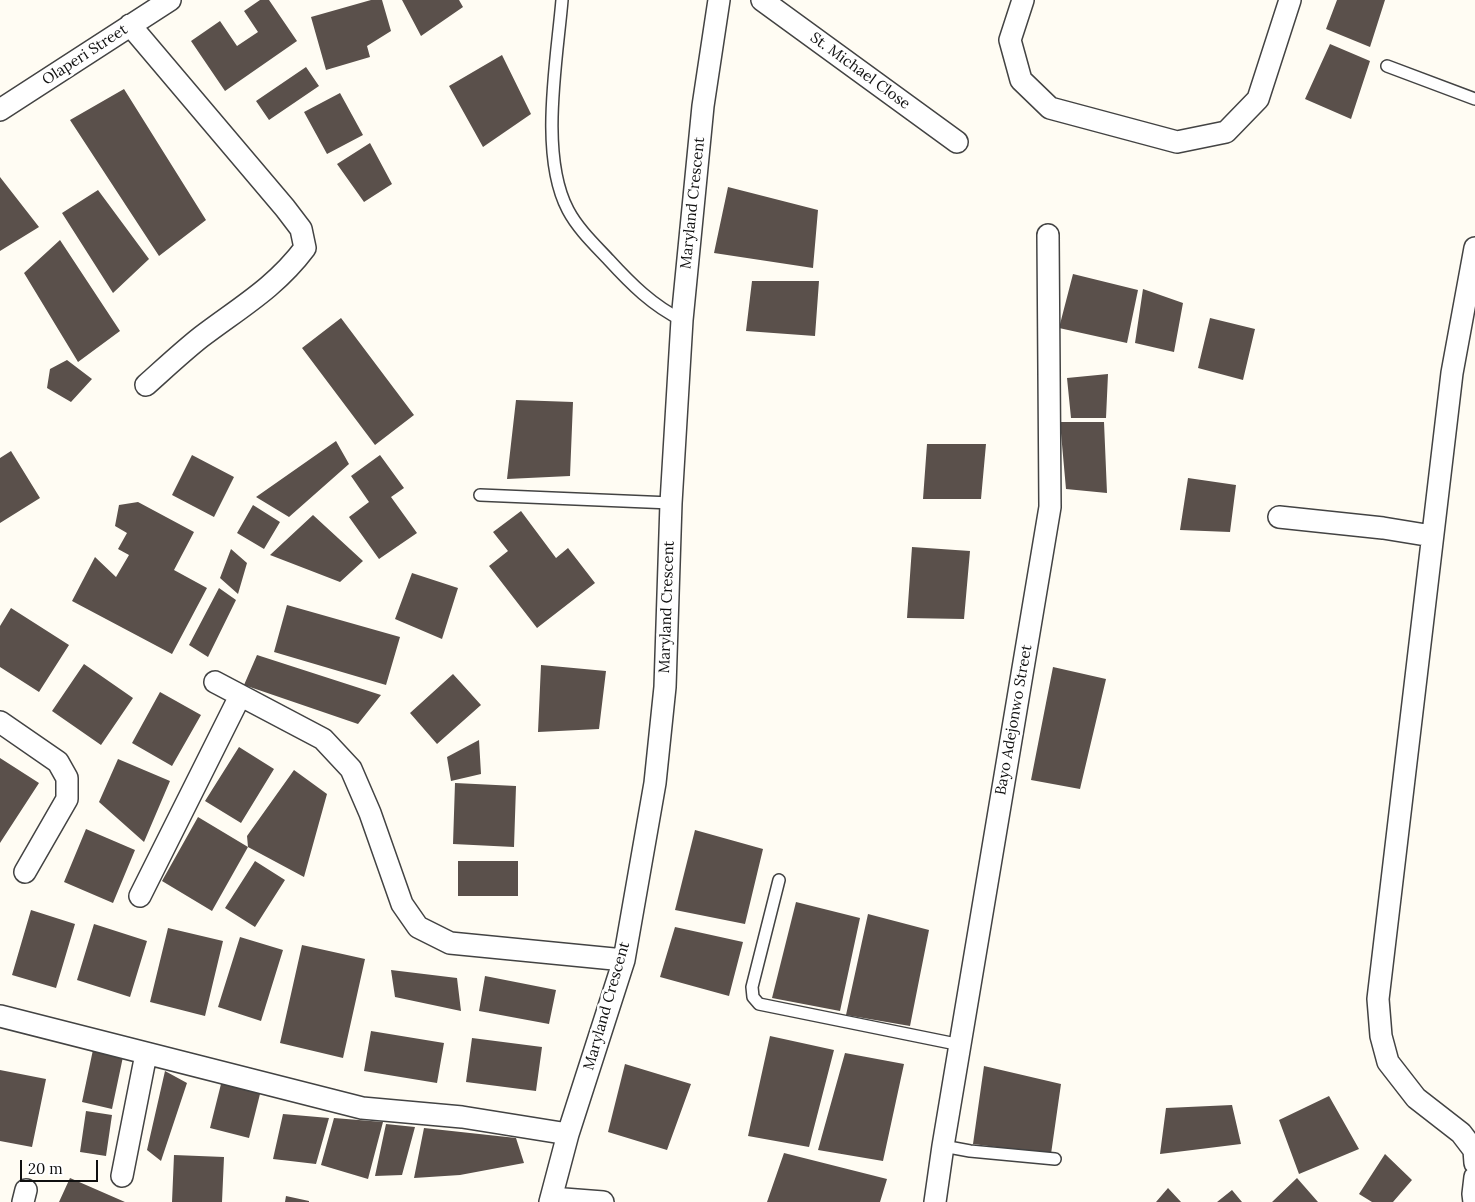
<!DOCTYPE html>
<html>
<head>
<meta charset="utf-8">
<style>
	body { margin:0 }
	#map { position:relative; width:1475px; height:1202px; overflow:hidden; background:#fffcf3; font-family:Lora,serif }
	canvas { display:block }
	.scale { position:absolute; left:20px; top:1160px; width:78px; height:22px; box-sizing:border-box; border:2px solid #101010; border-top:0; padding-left:6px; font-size:15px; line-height:18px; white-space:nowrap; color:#101010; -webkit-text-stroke:4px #fff; paint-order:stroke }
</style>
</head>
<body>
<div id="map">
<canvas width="1475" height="1202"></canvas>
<div class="scale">20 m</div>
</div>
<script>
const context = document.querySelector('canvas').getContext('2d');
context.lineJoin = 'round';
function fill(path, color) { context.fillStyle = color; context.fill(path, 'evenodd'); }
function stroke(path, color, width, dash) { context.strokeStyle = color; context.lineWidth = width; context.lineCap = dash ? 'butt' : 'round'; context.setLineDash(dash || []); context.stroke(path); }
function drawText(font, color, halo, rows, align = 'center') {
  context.font = font + ' Lora,serif'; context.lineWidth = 5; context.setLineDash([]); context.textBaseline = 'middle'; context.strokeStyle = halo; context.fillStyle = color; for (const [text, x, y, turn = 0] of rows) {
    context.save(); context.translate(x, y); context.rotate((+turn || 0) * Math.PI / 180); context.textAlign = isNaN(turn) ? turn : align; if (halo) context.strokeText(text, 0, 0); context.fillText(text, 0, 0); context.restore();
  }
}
fill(new Path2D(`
	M260,0H269L297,41L225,91L191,41L220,21L237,46L258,32L244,11Z
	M371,0H382L391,31L367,46L370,57L326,70L311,17Z
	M402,0H459L463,7L421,36Z
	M1337,0H1385L1370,47L1326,29Z
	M1330,44L1370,61L1351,119L1305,99Z
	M502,55L531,114L483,147L449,86Z
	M306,67L319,86L269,120L256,101Z
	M124,89L206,220L159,256L70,120Z
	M340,93L363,135L327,154L304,112Z
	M370,143L392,184L364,202L337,164Z
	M0,177L39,227L0,251Z
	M728,187L818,210L813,268L714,253Z
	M98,190L149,259L113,293L62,213Z
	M60,240L120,331L78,362L24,273Z
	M1073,274L1138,290L1127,343L1059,328Z
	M752,281H819L815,336L746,331Z
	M1143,289L1183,303L1174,352L1135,343Z
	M341,318L414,415L375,445L302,348Z
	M1210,318L1255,329L1243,380L1198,368Z
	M67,360L92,379L71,402L47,388L50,369Z
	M1108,374L1106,418H1071L1067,378Z
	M516,400L573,402L570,476L507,479Z
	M1060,422H1104L1107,493L1066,489Z
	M336,441L349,464L289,517L256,497Z
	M927,444H986L981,499H923Z
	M11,451L40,498L0,523V458Z
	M192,455L234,477L214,517L172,495Z
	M380,455L404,488L391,497L417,533L379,559L349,517L369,502L351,476Z
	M1188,478L1236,485L1230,532L1180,530Z
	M138,502L194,532L174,570L207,588L172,654L72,601L95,557L116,577L129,555L118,549L127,533L115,526L119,505Z
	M253,505L280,522L264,549L237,533Z
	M521,511L556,558L568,548L595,583L537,628L489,566L508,551L493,532Z
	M313,515L363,561L340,582L270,555Z
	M912,547L970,551L964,619L907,618Z
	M231,549L247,563L238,594L220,578Z
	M412,573L458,588L442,639L395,619Z
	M219,588L236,600L208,657L189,645Z
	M287,605L400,637L386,685L274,652Z
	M11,608L69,645L39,692L0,667V626Z
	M257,655L381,695L358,724L244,685Z
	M84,664L133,698L101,745L52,711Z
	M541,665L606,671L599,729L538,732Z
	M1053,667L1106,679L1080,789L1031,780Z
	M453,674L481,705L437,744L410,713Z
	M160,692L201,715L172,766L132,743Z
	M479,740L481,774L451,781L447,757Z
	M239,747L274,769L241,823L205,801Z
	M0,758L39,783L0,843Z
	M118,759L170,781L144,842L99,802Z
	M294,770L327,794L304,877L248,847L247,836Z
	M455,783L516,786L514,847L453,844Z
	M198,817L248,847L212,911L162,881Z
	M86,829L135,850L113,903L64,882Z
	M695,830L763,849L745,924L675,910Z
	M255,861L285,880L255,927L225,908Z
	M458,861H518V896H458Z
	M796,902L860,918L840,1011L772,998Z
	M31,910L75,924L56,988L12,975Z
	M868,914L929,930L910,1026L846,1015Z
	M94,924L147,941L130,997L77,980Z
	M675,927L743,942L729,996L660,977Z
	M168,928L223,941L205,1016L150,1002Z
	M240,937L283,950L261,1021L218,1007Z
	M302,945L365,959L343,1058L280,1043Z
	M391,970L457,978L461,1011L395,997Z
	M485,976L556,990L549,1024L479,1011Z
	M371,1031L444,1043L437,1083L364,1071Z
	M770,1036L834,1050L809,1147L748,1136Z
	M472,1038L542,1047L536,1091L466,1082Z
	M94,1045L124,1052L112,1109L82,1102Z
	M845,1053L904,1064L883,1161L818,1150Z
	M625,1064L691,1084L667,1150L608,1132Z
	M984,1066L1061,1084L1051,1154L973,1144Z
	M0,1070L46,1079L32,1147L0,1141Z
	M165,1071L187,1083L161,1161L147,1150Z
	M222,1080L261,1090L249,1138L210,1128Z
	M1329,1096L1359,1149L1299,1174L1279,1120Z
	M1232,1105L1241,1144L1160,1154L1166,1108Z
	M86,1111L112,1115L106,1156L80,1152Z
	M283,1114L329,1118L316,1164L273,1159Z
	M334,1118L383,1122L368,1179L321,1165Z
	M386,1124L415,1127L402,1175L375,1176Z
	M424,1128L516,1138L524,1163L460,1175L414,1178Z
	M784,1153L887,1179L880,1202H767Z
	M1385,1154L1412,1180L1393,1202H1372L1359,1194Z
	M174,1155L224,1157L222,1202H172Z
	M70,1178L125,1202H59Z
	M1297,1178L1318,1202H1272Z
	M1168,1188L1181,1202H1156Z
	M1232,1190L1242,1202H1217Z
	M286,1196L309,1201V1202H285Z`), '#5a504b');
const lane = new Path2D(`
	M562,0C557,60 539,155 568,210C578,229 595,245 609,260C631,284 653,306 682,320
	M1387,66L1475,99
	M480,495L671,503
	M779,880L752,987L753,997L759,1004L961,1045
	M943,1146L970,1151L1055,1159`);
const street = new Path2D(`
	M762,0L957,142
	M1023,0L1010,40L1021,80L1050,108L1177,142L1226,132L1258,99L1290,0
	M130,25L285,208L301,229L305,248C275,288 239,308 201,337C182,352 164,369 146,385
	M0,110L170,0
	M1475,248L1452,373L1378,999L1381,1036L1388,1062L1416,1098L1461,1133L1474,1150L1475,1163
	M1279,517L1383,528L1432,536
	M215,682L323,739L351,769L370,813L402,904L418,927L450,943L624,960
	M0,722L58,762L67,778V799L25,872
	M140,896L240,696
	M0,1016L362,1108L462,1117L568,1134
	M122,1176L146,1054
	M551,1198L603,1202
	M23,1202L26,1190
	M550,1202L568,1134L624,960L655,783L665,687L671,503L682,320L703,106L719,0
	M935,1202L943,1146L1050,507L1048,235
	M1474,1202L1473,1194L1475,1177`);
stroke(lane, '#434343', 14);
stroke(street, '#434343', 24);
stroke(lane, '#fff', 11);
stroke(street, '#fff', 21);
drawText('15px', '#101010', '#fff', [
	["Olaperi Street",85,55,-33],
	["St. Michael Close",860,71,36],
	["Maryland Crescent",693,203,-84],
	["Maryland Crescent",667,607,-88],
	["Bayo Adejonwo Street",1014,720,-80],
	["Maryland Crescent",607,1006,-74]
]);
</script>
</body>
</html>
